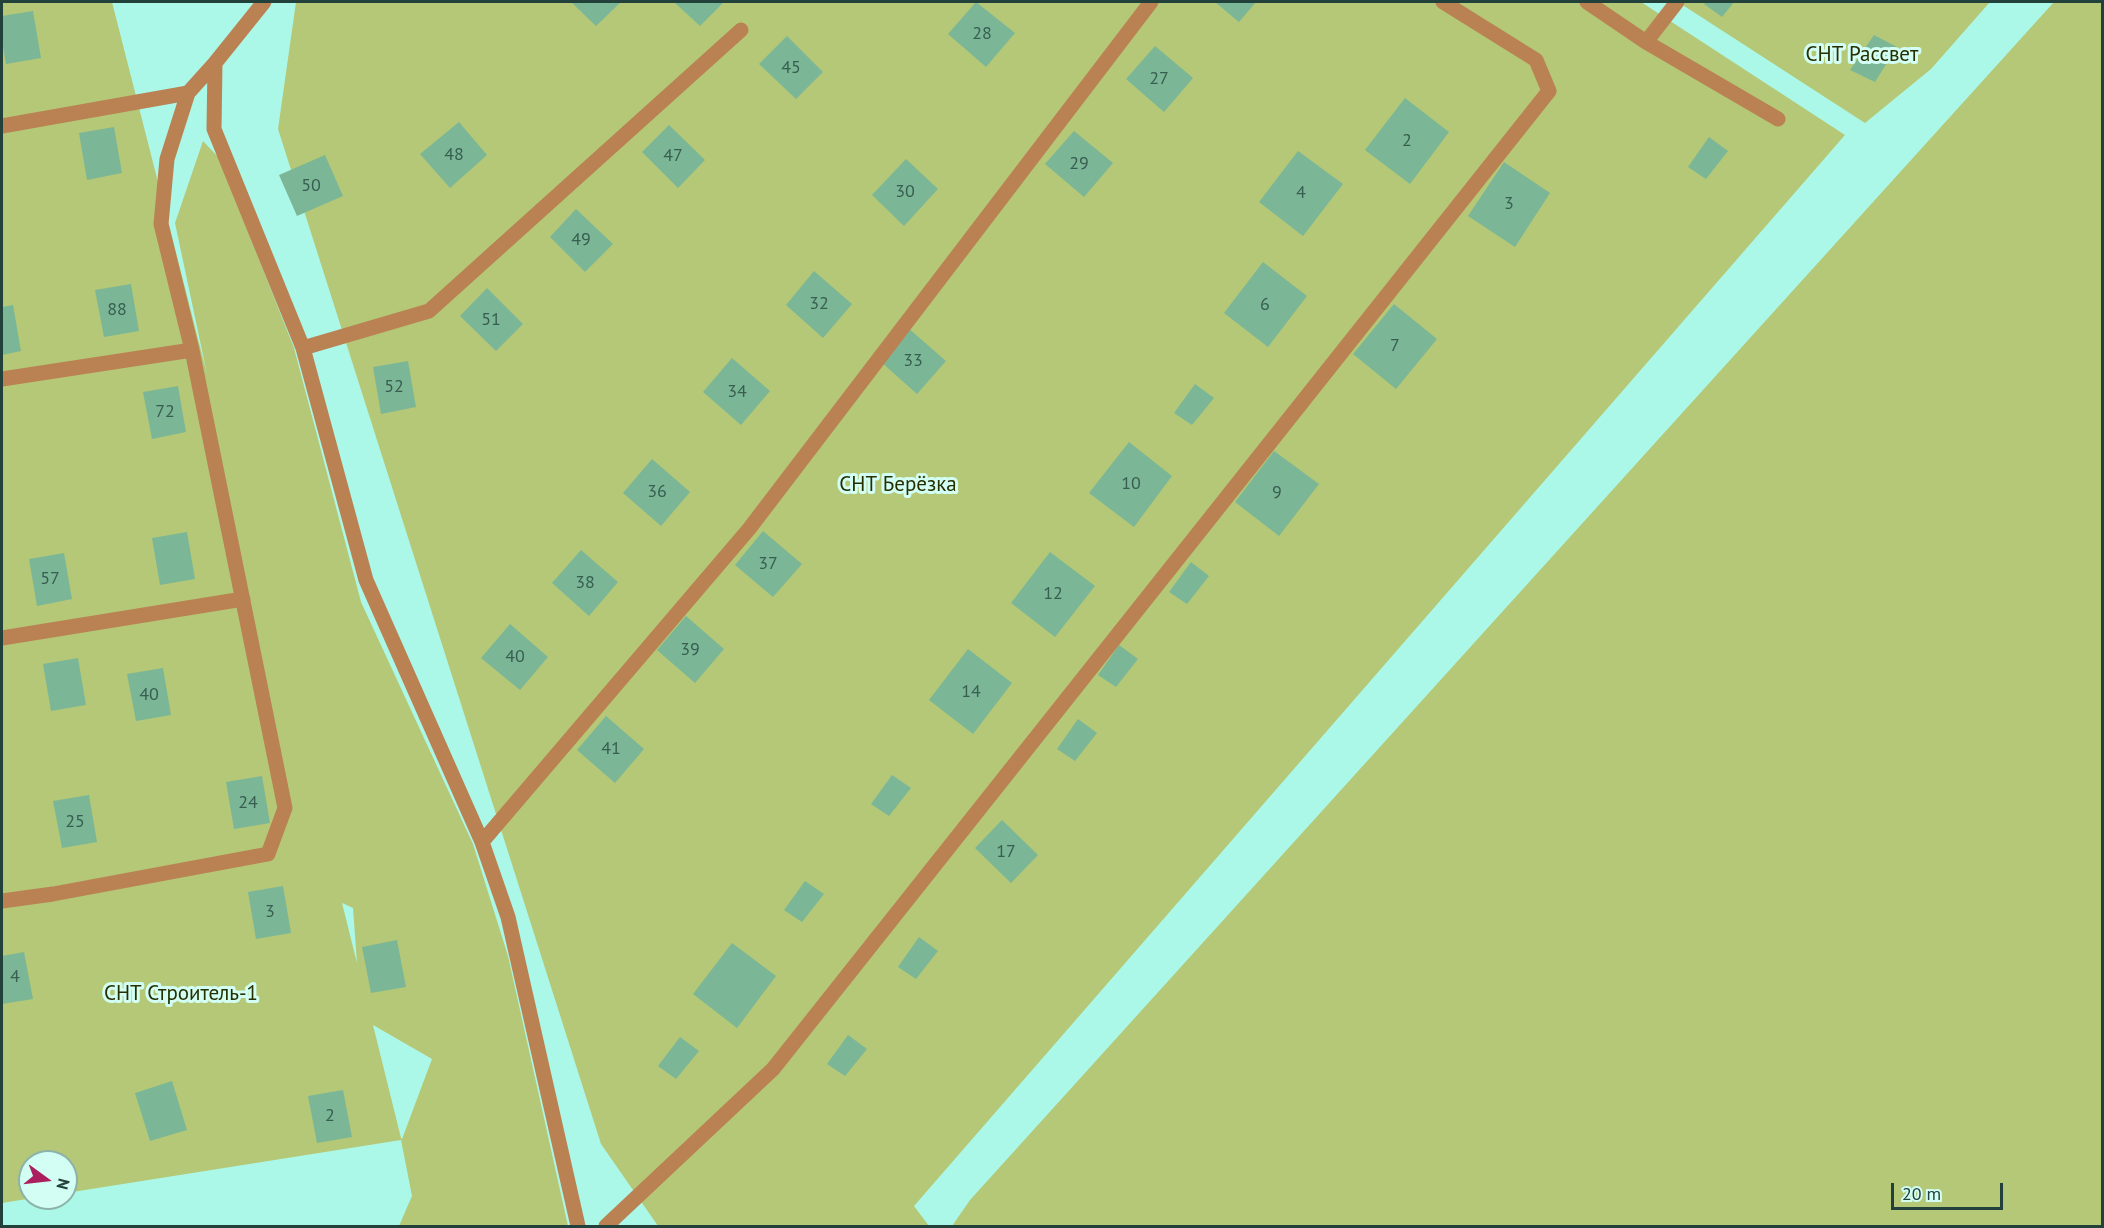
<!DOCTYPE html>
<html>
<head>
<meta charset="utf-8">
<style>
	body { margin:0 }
	#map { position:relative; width:2104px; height:1228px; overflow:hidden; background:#acf8e8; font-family:"PT Sans",sans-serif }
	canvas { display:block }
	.frame { position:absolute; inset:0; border:3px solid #22413b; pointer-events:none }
	.north { position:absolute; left:18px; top:1150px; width:60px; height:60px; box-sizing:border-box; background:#d2fef4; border:2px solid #8cb2aa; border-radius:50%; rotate:105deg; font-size:16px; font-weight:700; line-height:24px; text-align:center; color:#22413b }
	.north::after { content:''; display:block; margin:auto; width:21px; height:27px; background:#ac1f5e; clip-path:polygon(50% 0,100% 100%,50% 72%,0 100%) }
	.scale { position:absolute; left:1891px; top:1183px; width:112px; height:27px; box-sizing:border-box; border:3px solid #22413b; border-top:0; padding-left:8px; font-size:18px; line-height:21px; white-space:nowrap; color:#22413b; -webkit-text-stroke:4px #d2fef4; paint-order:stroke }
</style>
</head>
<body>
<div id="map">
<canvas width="2104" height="1228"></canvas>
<div class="frame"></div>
<div class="north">N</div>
<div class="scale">20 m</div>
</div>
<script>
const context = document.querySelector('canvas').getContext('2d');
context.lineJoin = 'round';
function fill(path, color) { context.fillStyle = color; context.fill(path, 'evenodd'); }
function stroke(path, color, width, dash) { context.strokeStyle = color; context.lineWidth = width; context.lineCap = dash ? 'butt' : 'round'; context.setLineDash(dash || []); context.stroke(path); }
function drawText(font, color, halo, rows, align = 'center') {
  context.font = font + ' "PT Sans",sans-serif'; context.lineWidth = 6; context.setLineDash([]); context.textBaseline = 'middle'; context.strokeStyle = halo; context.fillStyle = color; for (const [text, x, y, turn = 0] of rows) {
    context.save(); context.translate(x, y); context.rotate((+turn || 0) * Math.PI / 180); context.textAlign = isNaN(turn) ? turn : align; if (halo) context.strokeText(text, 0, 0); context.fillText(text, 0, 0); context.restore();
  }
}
fill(new Path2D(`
	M2,2H112L207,374L175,223L203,141L219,158L294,348L361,602L473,844L508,956L568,1226H399L412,1196L401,1140L66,1193V1162H30V1198H33L2,1203ZM342,903L353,908L357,963ZM373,1025L432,1059L402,1139L401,1138Z
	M296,2H1641L1845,135L914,1206L929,1226H658L601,1144L278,129Z
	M1678,2H1990L1931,69L1865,123Z
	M2054,2H2102V1226H952L970,1200Z`), '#b4c877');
fill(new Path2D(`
	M571,2H621L596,26Z
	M674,2H724L700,26Z
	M976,2L1015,33L986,67L948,34Z
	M1215,2H1256L1239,22Z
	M1706,2H1734L1722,17L1704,4Z
	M33,11L41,58L6,64L2,40V16Z
	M1874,35L1897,47L1875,82L1850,70Z
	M787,36L823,72L796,99L759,64Z
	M1155,46L1193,78L1164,112L1126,79Z
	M1405,98L1449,132L1410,184L1365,150Z
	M459,122L487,155L450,188L420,154Z
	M669,125L705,160L678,188L642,152Z
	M114,127L122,173L87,180L79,133Z
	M1074,131L1113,163L1084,197L1045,164Z
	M1709,137L1728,151L1706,179L1688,167Z
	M1298,151L1343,184L1303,236L1259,202Z
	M325,155L343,196L297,216L279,175Z
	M906,159L938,189L904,226L872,195Z
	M1504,162L1550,193L1515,247L1468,216Z
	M576,209L613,244L585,272L550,237Z
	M1263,262L1307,296L1268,347L1224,313Z
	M814,271L852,304L823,338L786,305Z
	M131,284L139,331L104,337L95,290Z
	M487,288L523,324L496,351L460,316Z
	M1394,304L1437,339L1396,389L1353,354Z
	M13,305L21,351L2,355V307Z
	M908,328L946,361L917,394L880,361Z
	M732,358L770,391L741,425L703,392Z
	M408,361L416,407L381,414L373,367Z
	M1195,384L1214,398L1192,425L1174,413Z
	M178,386L186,432L152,439L143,392Z
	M1129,442L1172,476L1134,527L1089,493Z
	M1274,451L1319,484L1279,536L1235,502Z
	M652,459L690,492L661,526L623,493Z
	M763,531L802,564L773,597L735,565Z
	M187,532L195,579L160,585L152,538Z
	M581,550L618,582L589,616L552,583Z
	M1050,552L1095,586L1055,637L1011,603Z
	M64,553L72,599L37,606L29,559Z
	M1191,562L1209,576L1187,604L1169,592Z
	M686,616L724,649L695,683L657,650Z
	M510,624L548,657L520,690L481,658Z
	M1119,645L1138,659L1116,687L1098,675Z
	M968,649L1012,683L973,734L929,700Z
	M78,658L86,705L51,711L43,664Z
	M163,668L171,715L136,721L127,674Z
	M606,716L644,749L615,783L577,750Z
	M1078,719L1097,733L1075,761L1057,749Z
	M892,775L911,788L889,816L871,804Z
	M262,776L270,823L234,829L226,782Z
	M89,795L97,842L62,848L53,801Z
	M1002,820L1038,855L1011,883L975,848Z
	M805,881L824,894L802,922L784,910Z
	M283,886L291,933L256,939L248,892Z
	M919,937L938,951L916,979L898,967Z
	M397,940L406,987L371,993L362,947Z
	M732,943L776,976L737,1028L693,994Z
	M24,952L33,999L2,1004V956Z
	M848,1035L867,1049L845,1076L827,1064Z
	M680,1037L699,1051L676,1079L658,1066Z
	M172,1081L187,1130L150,1141L135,1093Z
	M343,1090L352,1137L317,1143L308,1096Z`), '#7bb796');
stroke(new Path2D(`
	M264,2L215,63L214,129L303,348L366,580L482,842L508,917L578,1226
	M1587,2L1646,42L1778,119
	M1646,42L1677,2
	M2,126L188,93
	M303,348L429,311L741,30
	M2,379L192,350
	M2,638L243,599
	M482,842L749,529L1151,2
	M2,901L53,894L268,854L285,808L192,350L161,224L167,159L188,93L215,63
	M606,1226L773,1069L1549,91L1536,60L1443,2`), '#ba8253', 15);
drawText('18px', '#385e52', null, [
	["28",982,34],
	["45",791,68],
	["27",1159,79],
	["2",1407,141],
	["48",454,155],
	["47",673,156],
	["29",1079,164],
	["50",311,186],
	["30",905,192],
	["4",1301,193],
	["3",1509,204],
	["49",581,240],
	["32",819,304],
	["6",1265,305],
	["88",117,310],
	["51",491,320],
	["7",1395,346],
	["33",913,361],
	["52",394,387],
	["34",737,392],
	["72",165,412],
	["10",1131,484],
	["36",657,492],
	["9",1277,493],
	["37",768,564],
	["57",50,579],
	["38",585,583],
	["12",1053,594],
	["39",690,650],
	["40",515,657],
	["14",971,692],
	["40",149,695],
	["41",611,749],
	["24",248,803],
	["25",75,822],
	["17",1006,852],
	["3",270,912],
	["4",15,977],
	["2",330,1116]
]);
drawText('21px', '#272f00', '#d2fef4', [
	["СНТ Рассвет",1862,55],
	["СНТ Берёзка",898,485],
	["СНТ Строитель-1",181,994]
]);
</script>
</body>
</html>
